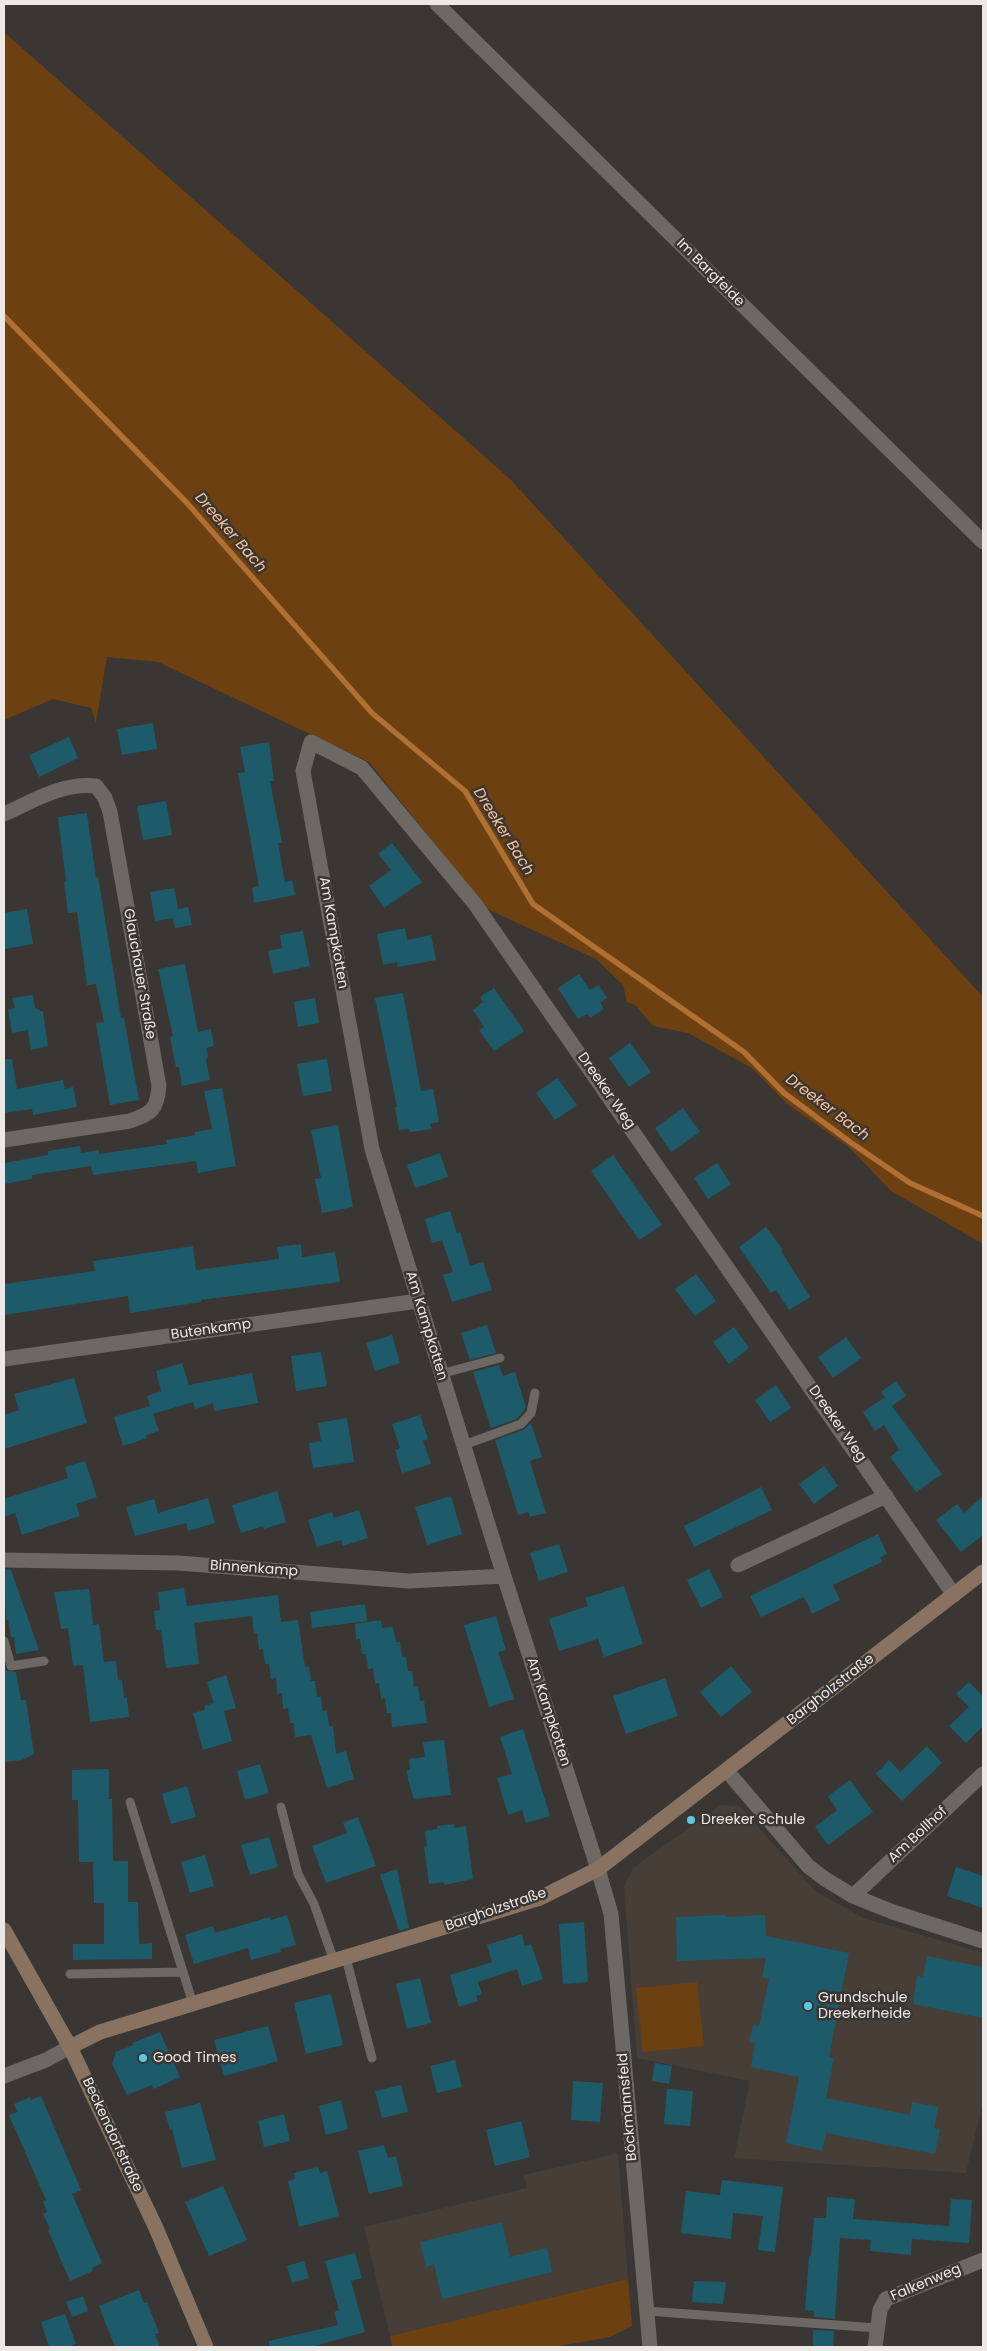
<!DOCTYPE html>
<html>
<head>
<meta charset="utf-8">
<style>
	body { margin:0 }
	#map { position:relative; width:987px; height:2351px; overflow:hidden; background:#3a3633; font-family:Poppins,sans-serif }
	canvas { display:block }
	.frame { position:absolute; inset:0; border:5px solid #ebe8e6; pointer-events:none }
</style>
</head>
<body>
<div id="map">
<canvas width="987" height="2351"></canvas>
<div class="frame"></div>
</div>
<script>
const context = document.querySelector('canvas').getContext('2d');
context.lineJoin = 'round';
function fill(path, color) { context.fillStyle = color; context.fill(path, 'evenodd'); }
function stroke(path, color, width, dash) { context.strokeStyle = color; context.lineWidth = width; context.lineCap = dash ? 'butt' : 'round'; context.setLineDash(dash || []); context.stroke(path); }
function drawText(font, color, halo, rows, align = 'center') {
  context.font = font + ' Poppins,sans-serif'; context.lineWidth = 5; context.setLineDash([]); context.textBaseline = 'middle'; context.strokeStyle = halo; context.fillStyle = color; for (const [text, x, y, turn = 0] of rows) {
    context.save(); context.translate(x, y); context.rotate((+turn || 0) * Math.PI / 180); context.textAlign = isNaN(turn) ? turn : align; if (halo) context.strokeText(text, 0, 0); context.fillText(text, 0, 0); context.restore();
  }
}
fill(new Path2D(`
	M721,1805L740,1806L815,1891L863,1918L983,1953V2102L966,2173L734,2158L750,2081L637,2058L624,1887L633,1868Z
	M618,2153L628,2279L390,2336L364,2227L527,2188L524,2175Z`), '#473e38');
fill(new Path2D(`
	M4,32L510,479L983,997V1244L891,1191L850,1148L786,1103L752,1068L688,1033L653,1026L635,1005L627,1002L623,985L596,959L487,909L369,762L158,662L107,657L96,723L91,708L53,699L4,720Z
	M697,1982L704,2046L643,2052L636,1988Z
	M628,2279L632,2326L610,2337L554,2347H392L390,2336Z`), '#6d4012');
stroke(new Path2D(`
	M4,316L187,503L372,713L465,791L533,904L744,1052L784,1093L850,1142L910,1183L983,1216`), '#b17033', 5.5);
fill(new Path2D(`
	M153,723L157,749L122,755L117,729Z
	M69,737L78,758L39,777L29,755Z
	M269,742L274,781H270L282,843H278L285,882L292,880L295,895L254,903L252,888L259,886L238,773L245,772L240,747Z
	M166,801L172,835L143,840L137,806Z
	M87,813L96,878L98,877L121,1018H124L139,1100L110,1105L96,1023L104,1022L96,984L87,985L77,912L68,913L64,882L66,881L58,817Z
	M392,843L422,882L384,908L369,886L391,870L378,854Z
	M174,888L178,909L188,907L192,925L175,928L173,918L155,921L150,892Z
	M27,909L33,944L5,949L4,913Z
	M405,928L407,940L431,935L436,960L398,967L397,962L383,965L377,934Z
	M303,931L310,966L273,974L268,951L282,948L280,935Z
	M185,964L198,1032L211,1029L214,1046L206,1048L208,1056L206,1059L210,1080L182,1086L179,1067H176L170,1037L173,1036L158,969Z
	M579,974L590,990L599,985L607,998L600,1003L604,1009L590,1018L587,1014L578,1019L558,988Z
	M494,988L524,1031L494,1051L479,1030L484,1027L473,1010L483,1002L480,997Z
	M403,993L421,1091L433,1089L439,1122L430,1124L432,1129L410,1132L409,1129L399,1130L395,1107H397L375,998Z
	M33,995L35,1008L43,1012L48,1046L31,1050L28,1030L12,1033L8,1010L15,1008L12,998Z
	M315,998L319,1023L298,1027L294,1002Z
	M630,1043L651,1072L629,1087L609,1058Z
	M4,1059H12L17,1089L63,1080L65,1089L73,1087L77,1107L33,1115L32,1109L4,1113Z
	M327,1059L332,1091L303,1096L297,1064Z
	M557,1078L577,1105L555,1120L536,1093Z
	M222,1088L236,1166L198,1173L196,1161L93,1175L91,1166L32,1175V1179L4,1184V1163L48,1155V1151L80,1146L81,1153L99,1150V1154L167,1144L166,1140L195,1135V1132L212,1129L204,1091Z
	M683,1108L700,1132L671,1152L655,1128Z
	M338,1125L353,1207L322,1213L315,1179L321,1178L311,1130Z
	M440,1153L448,1177L415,1188L407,1165Z
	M613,1155L662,1225L639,1240L591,1171Z
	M717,1163L731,1184L708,1199L694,1178Z
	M450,1211L457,1233L460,1232L470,1266L483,1262L492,1290L452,1302L443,1275L453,1272L442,1240L432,1243L425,1219Z
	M766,1227L783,1250L781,1251L810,1297L789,1310L776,1290L771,1293L739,1247Z
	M301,1244L302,1257L335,1252L340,1282L201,1300V1302L130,1313L128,1296L4,1315V1284L95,1271L93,1261L193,1246L196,1270L279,1259L277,1247Z
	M696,1274L716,1301L695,1316L675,1289Z
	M487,1325L496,1353L470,1360L461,1333Z
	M734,1327L749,1348L729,1364L713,1342Z
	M392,1335L400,1363L375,1371L366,1343Z
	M846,1337L861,1358L833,1378L818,1357Z
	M321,1352L327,1386L296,1391L291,1356Z
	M182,1363L189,1385L252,1373L258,1403L214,1411L213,1403L195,1409L193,1402L153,1414L159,1431L146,1435L147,1438L123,1446L114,1417L150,1406L147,1396L161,1391L156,1371Z
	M499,1365L503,1376L515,1372L526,1407L517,1419L491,1428L473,1372Z
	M74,1378L87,1423L4,1449V1415L19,1410L14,1394Z
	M896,1381L906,1396L892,1406L942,1474L916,1492L890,1457L899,1450L884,1425L875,1431L863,1412L885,1397L881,1392Z
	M776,1385L791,1408L770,1422L755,1400Z
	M420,1415L428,1439L423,1441L431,1464L402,1473L395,1450L400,1448L392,1424Z
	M347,1418L354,1462L313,1468L309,1443L321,1441L318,1423Z
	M531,1423L542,1457L530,1461L546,1513L530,1517L528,1512L518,1515L495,1440L523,1430Z
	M85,1461L97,1497L76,1504L80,1516L22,1535L15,1513L4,1517V1499L68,1478L65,1467Z
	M824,1466L838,1486L814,1504L799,1484Z
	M761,1487L772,1510L694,1547L684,1526Z
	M277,1491L286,1522L264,1529L263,1526L241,1533L232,1505Z
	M451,1496L462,1534L427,1545L415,1507Z
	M983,1496V1535L961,1552L936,1520L957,1504L964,1513Z
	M208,1498L215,1523L188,1531L186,1523L135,1536L126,1507L154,1499L158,1513Z
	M359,1510L368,1538L343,1546L341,1540L317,1547L308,1520L332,1512L334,1518Z
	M878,1534L887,1554L880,1557L882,1562L833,1585L840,1600L812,1614L804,1597L761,1617L750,1596Z
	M559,1544L568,1572L539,1581L530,1553Z
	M4,1569L11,1570L39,1650L16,1654L14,1637H11L8,1620H6Z
	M709,1569L723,1597L701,1608L687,1580Z
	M624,1586L643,1644L604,1657L598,1639L559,1651L549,1619L588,1606L585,1598Z
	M184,1588L187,1606L278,1595L281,1622L298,1620L305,1667L309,1666L311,1681H315L317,1697L321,1696L322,1711L327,1710L329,1726H333L336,1754L346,1751L354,1779L327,1788L311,1735L295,1737L294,1723H290L288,1708L283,1709L282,1693L277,1694L276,1678L271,1679L269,1664H265L263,1649L259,1650L257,1633L254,1634L252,1616L194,1623L199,1664L166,1668L161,1630H156L154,1611L160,1610L158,1592Z
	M89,1589L93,1625L99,1624L104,1662L116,1661L118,1680H122L124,1698H127L129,1717L90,1722L83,1665L73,1666L68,1628L61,1629L54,1592Z
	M365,1604L367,1621L312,1628L310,1612Z
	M496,1616L506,1650L498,1652L514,1699L489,1707L464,1625Z
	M381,1620L382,1628L393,1627L396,1642H400L402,1657L406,1656L408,1671H412L414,1687L418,1686L420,1701L424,1700L427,1723L392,1727L391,1713H387L385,1698L381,1699L379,1683L375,1684L373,1668L368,1669L366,1654H362L360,1639L356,1640L355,1624Z
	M4,1663L7,1671L16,1672L21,1700H26L34,1754L22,1760L4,1762Z
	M731,1666L752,1692L721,1717L700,1692Z
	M226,1675L236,1708L224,1711L232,1741L203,1750L193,1713L205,1710L204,1706L214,1703L207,1682Z
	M665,1678L678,1716L626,1734L613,1696Z
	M969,1682L982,1695L983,1694V1726L966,1743L949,1726L969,1707L956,1694Z
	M523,1729L550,1816L526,1823L522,1810L508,1815L497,1778L512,1774L500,1737Z
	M444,1740L451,1795L414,1799L408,1780L407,1770H410L409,1759L425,1757L423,1742Z
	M927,1746L942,1763L902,1801L876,1774L889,1760L900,1772Z
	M260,1764L269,1793L245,1800L237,1771Z
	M109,1769V1799H112L113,1861H128V1902H138L139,1944L152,1943V1959L73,1960V1944H104V1903H94L93,1862H79L78,1800H72V1770Z
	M850,1780L873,1812L828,1845L815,1827L837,1810L828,1796Z
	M187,1786L196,1817L171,1824L162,1794Z
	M358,1817L376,1866L326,1883L312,1846L347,1833L343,1823Z
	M454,1824V1828L466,1826L473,1879L444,1885V1882L429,1884L424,1847L427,1846L425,1831L437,1829V1826Z
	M269,1837L278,1867L250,1875L241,1845Z
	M205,1855L214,1886L190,1893L181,1862Z
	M956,1867L983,1876V1908L947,1896Z
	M397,1869L409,1928L399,1931L380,1875Z
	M287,1915L296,1945L280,1949L281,1952L251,1960L248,1948L194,1964L185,1935L213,1926L215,1933L270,1917L271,1920Z
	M725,1915L726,1917L765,1915L766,1936L849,1953L829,2057L834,2058L826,2098L910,2115L912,2102L938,2107L934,2128L940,2129L935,2154L826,2133L822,2151L786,2143L799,2077L751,2067L755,2043L749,2042L753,2025L759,2026L769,1979L762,1977L766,1958L677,1961L676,1917Z
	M584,1922L588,1982L563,1984L559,1924Z
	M522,1934L525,1946L531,1944L543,1979L522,1986L517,1969L478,1982L482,1994L476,1996L478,2001L459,2007L450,1975L492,1962L487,1945Z
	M927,1956L983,1967V2018L913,2004L917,1976L923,1977Z
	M420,1978L431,2023L407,2029L396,1984Z
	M331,1994L343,2045L306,2054L294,2003Z
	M268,2026L278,2061L224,2076L214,2040Z
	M160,2032L180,2077L154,2089L152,2085L127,2095L112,2064L116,2052L133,2045L132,2043Z
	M455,2060L462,2087L437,2093L430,2066Z
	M655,2063L672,2066L669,2084L652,2081Z
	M573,2081L603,2083L600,2122L571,2120Z
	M401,2085L408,2112L382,2118L375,2091Z
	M667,2089L693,2091L690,2126L664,2124Z
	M41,2096L81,2190L72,2194L102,2263L92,2268L93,2271L70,2281L48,2230L50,2229L43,2214L47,2212L43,2201L46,2200L9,2115L17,2112L14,2104L30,2097L31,2100Z
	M341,2100L348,2129L326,2135L319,2106Z
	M200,2103L216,2160L182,2168L172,2129L170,2130L165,2112Z
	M284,2114L290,2141L264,2147L258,2121Z
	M521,2121L530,2157L495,2166L486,2130Z
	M384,2145L388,2158L396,2156L403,2186L369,2194L358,2151Z
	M318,2167L320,2173L327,2171L339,2216L299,2227L288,2181L295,2179L294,2173Z
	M722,2180L783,2187L775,2252L758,2250L763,2216L733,2213L731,2239L681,2233L686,2191L720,2195Z
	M223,2186L247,2240L209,2256L185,2202Z
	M827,2197L855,2199L853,2219L949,2226L951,2199L972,2200L969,2243L912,2239L911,2255L870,2251L871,2240L840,2238L835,2319L814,2317V2311L805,2310L809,2256H811L814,2218H826Z
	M502,2222L510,2257L547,2248L552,2272L442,2299L434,2264L426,2267L420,2242Z
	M355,2253L362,2278L351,2281L365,2332L311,2347H269V2341L338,2325L334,2312L339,2310L325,2261Z
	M304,2261L309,2278L292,2283L287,2266Z
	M694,2281L726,2282L723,2304L692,2302Z
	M139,2290L144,2303L147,2302L159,2333L155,2334L160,2347H115L99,2306Z
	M83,2296L88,2311L72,2317L66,2302Z
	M65,2314L76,2344L67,2347H49L41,2322Z
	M813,2330L834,2331L833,2347H813Z`), '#1d5b6b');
stroke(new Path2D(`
	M440,1374L500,1358
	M464,1445L521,1424L531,1413L535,1393
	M4,1641L11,1666L44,1661
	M130,1802L193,2004
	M281,1807L298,1874L314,1904L334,1961
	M346,1958L372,2058
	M70,1974L183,1972
	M647,2311L877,2328`), '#6c6864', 9);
stroke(new Path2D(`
	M437,4L983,542
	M4,814C33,801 63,782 96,786L105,798L110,812L159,1086C157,1110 152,1113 130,1121L4,1140
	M4,1359L418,1301
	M4,1560L178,1563L409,1581L504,1576
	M738,1565L886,1496
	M727,1771L808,1866L825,1879L853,1896L893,1912L983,1941
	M853,1896L983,1774
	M4,2076L46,2060L70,2047
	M650,2347L611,1914L598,1869L504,1576L372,1149L303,771L311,742L362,768L475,904L954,1595
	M875,2347L880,2310L886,2299L983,2260`), '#6c6864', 15);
stroke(new Path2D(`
	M4,1930L70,2047L156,2228L206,2347
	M70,2047L100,2032L540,1898L598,1869L983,1572`), '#897360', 15);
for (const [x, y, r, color] of [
	[691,1820,5,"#5bc8e6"],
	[808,2006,5,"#5bc8e6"],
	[143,2058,5,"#5bc8e6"]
]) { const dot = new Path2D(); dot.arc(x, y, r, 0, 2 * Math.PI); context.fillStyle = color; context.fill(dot); stroke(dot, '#3a3633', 2); }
drawText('14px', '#ebe8e6', '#3a3633', [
	["Im Bargfelde",710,273,45],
	["Am Kampkotten",333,933,80],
	["Glauchauer Straße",139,974,80],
	["Dreeker Weg",606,1091,55],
	["Am Kampkotten",426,1326,73],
	["Butenkamp",211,1330,-8],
	["Dreeker Weg",837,1424,55],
	["Binnenkamp",254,1569,4],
	["Bargholzstraße",831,1690,-38],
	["Am Kampkotten",548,1712,72],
	["Am Bollhof",918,1835,-43],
	["Bargholzstraße",496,1910,-19],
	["Böckmannsfeld",628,2107,-95],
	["Beckendorfstraße",112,2135,65],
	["Falkenweg",926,2283,-23]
]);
drawText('14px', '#ebe8e6', '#3a3633', [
	["Dreeker Schule",701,1820],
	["Grundschule",818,1998],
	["Dreekerheide",818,2014],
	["Good Times",153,2058]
], 'left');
drawText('italic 15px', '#f7c195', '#3a3633', [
	["Dreeker Bach",230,533,49],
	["Dreeker Bach",503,832,58],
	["Dreeker Bach",827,1108,37]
]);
</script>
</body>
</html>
